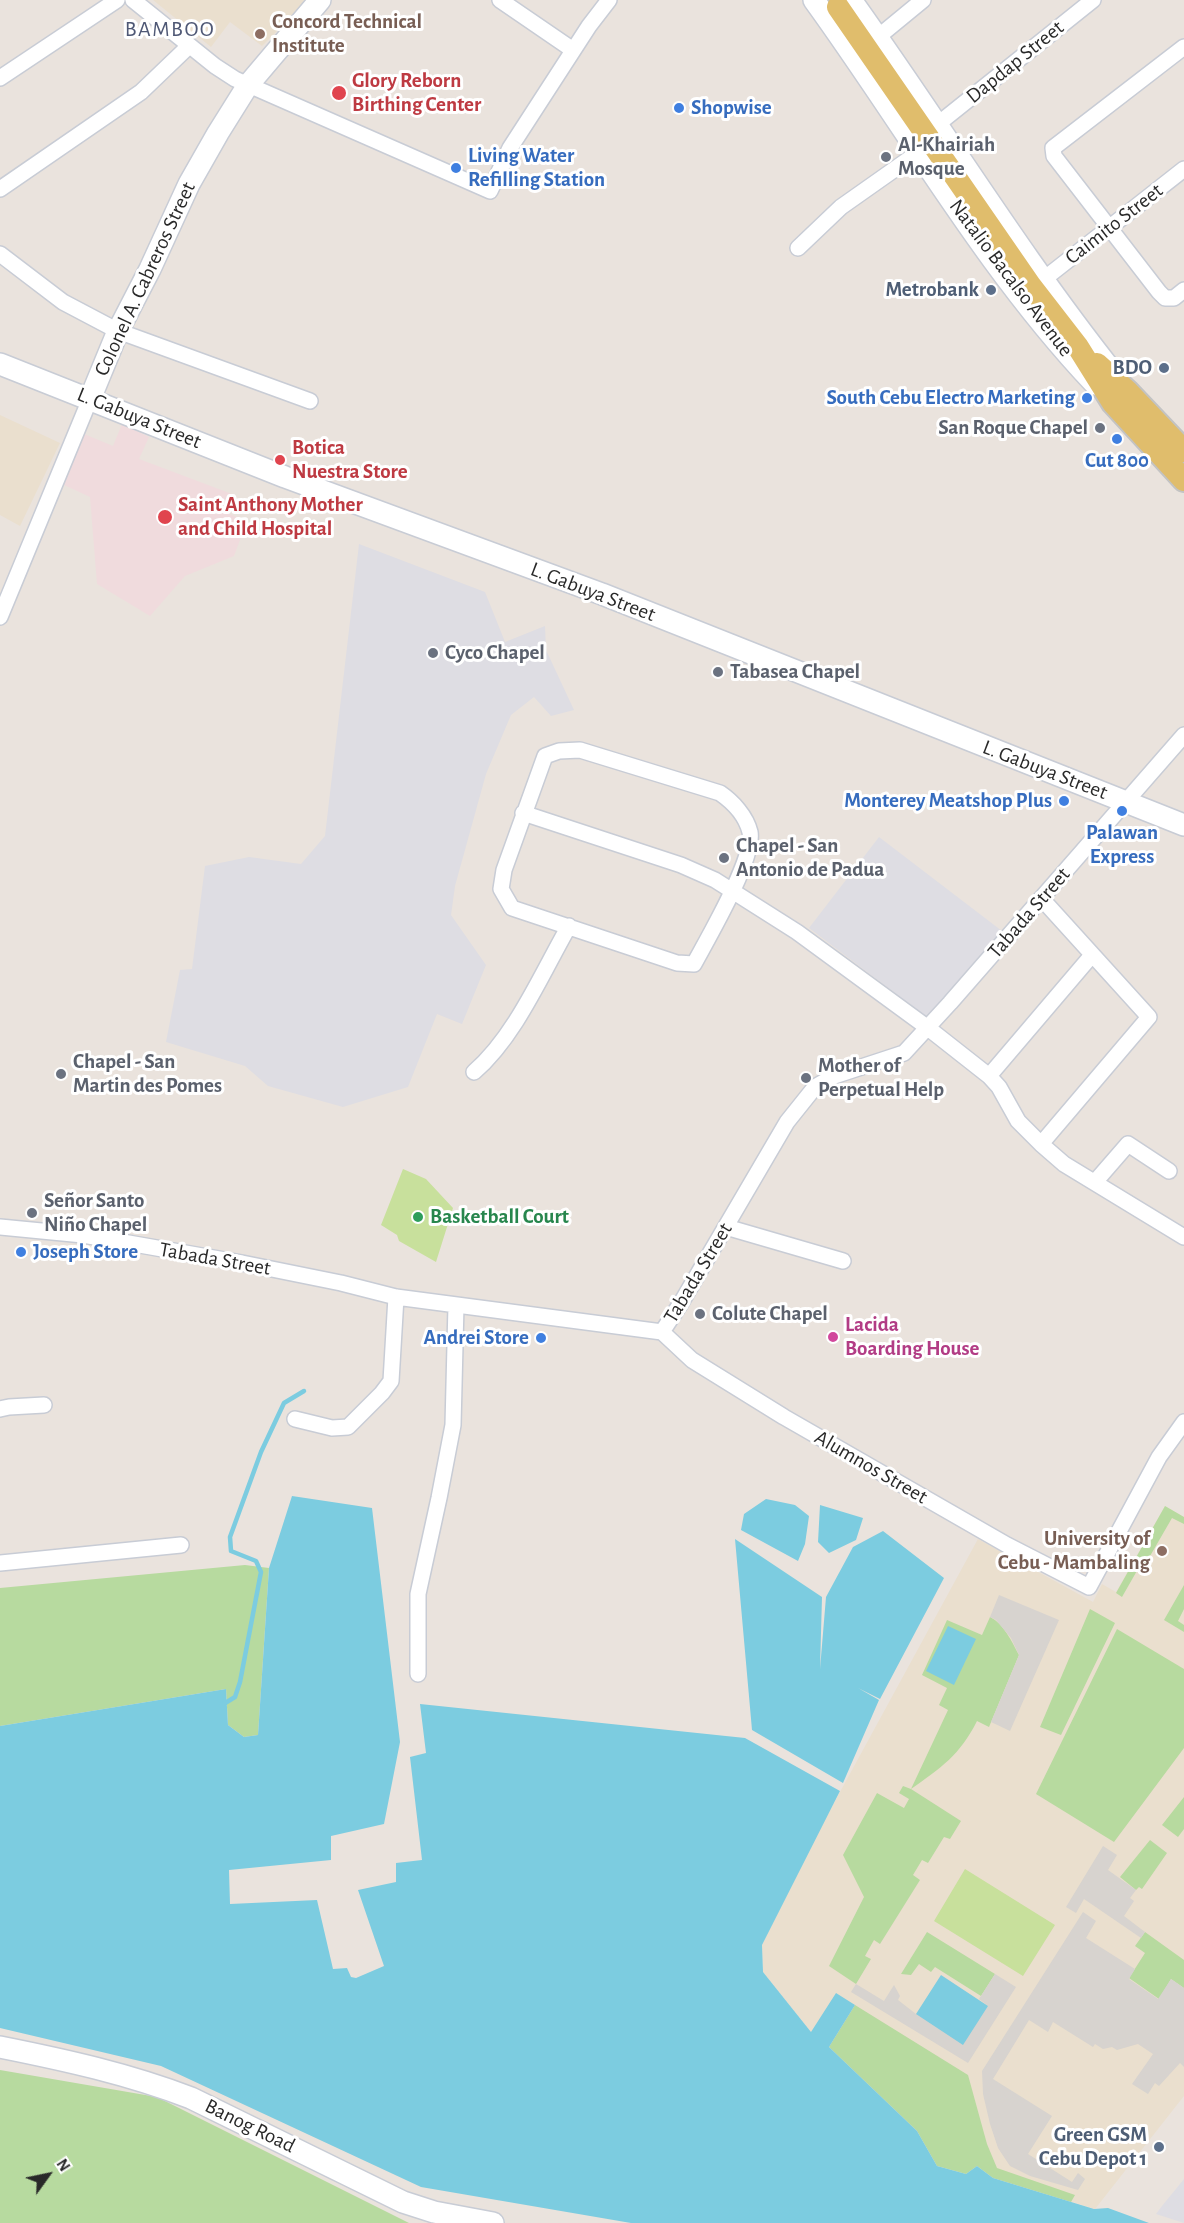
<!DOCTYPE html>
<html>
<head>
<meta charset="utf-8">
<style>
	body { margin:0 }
	#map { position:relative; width:1184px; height:2223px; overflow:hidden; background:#eae3dd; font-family:"Alegreya Sans",sans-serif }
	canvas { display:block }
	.north { position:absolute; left:18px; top:2145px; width:60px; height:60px; -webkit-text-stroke:4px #fff; paint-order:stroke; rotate:57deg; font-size:16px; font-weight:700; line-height:24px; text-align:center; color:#292929 }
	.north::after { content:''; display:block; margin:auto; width:21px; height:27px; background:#292929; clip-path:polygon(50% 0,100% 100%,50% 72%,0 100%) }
</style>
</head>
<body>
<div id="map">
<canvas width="1184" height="2223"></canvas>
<div class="north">N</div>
</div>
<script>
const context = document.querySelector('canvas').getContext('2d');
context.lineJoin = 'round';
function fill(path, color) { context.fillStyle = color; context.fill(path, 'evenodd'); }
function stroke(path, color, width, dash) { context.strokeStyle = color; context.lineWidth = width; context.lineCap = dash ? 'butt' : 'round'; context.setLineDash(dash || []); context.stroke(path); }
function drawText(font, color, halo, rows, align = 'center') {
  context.font = font + ' "Alegreya Sans",sans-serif'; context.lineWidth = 6; context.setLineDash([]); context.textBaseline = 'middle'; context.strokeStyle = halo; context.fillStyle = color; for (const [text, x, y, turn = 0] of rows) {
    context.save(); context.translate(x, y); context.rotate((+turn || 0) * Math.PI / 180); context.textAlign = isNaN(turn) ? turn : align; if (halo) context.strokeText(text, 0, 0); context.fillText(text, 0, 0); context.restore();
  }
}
fill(new Path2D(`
	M359,544L485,592L505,642L545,626L546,650L574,710L551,716L534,697L511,715L486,774L455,886L451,915L486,965L462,1024L437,1014L408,1087L343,1107L268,1086L245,1066L166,1042L180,970L192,969L205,866L249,857L301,864L325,836Z
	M879,837L1002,931L928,1018L809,928Z
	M1184,2179V2223L1156,2214L1162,2206Z`), '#dedde3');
fill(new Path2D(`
	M153,0H308L262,46L230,22L211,47Z
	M0,415L60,443L20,526L0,515Z
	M1165,1506L1184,1517V2096L1095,2209L993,2178L811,2032L763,1972L762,1945L810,1847L978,1539L1093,1602L1102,1584L1116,1592Z`), '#eadfce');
fill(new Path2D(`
	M122,424L149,437L139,459L232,494L227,513L247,521L234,556L185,576L150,616L97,584L90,497L62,484L84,434L113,446Z`), '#f0dbdd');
fill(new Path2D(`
	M1165,1506L1184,1517V1524L1172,1518L1146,1563L1142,1562L1122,1597L1116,1593Z
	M245,1565L269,1568L258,1735L244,1737L228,1725L226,1689L0,1726V1588Z
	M1184,1585V1609L1178,1621L1184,1625V1632L1164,1620Z
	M1090,1609L1115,1623L1061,1735L1040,1727Z
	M990,1617C1004,1624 1012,1642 1019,1655L989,1727L977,1721C960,1755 941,1768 911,1789L961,1821L950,1839L944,1837L928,1863L922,1860L913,1875L920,1880L880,1944L874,1940L865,1956L871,1959L856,1984L829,1966L864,1897L843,1855L877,1793L904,1808L909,1799L899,1793L903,1786L911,1789L948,1710L939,1705L947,1688L922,1675L947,1620L982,1635Z
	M1117,1629L1184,1669V1748L1114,1842L1036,1794Z
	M1184,1797V1829L1178,1837L1162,1825Z
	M1150,1840L1167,1853L1142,1889L1139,1887L1136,1890L1120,1877Z
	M927,1932L995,1974L981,1996L935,1967L931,1972L919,1964L911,1975L901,1974Z
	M1145,1932L1184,1960V1988L1171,1979L1159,1999L1129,1978L1145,1953L1135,1946Z
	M855,2005L968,2075L987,2144L997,2168L1075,2195L1071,2202L993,2178L977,2166L966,2174L937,2166L917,2131L829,2047Z
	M0,2070L157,2097L409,2223H0Z`), '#b7da9f');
fill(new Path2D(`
	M403,1169L426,1179L453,1208L436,1262L399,1241L397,1235L381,1225Z
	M965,1869L1055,1925L1023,1976L934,1921Z`), '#c8e09c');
fill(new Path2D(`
	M999,1595L1059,1620L1010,1731L991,1722L1019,1655L1011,1638L996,1620L990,1617Z
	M1103,1846L1117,1855L1108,1870L1136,1890L1130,1898L1134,1901L1124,1916L1145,1932L1141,1938L1084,1899L1076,1913L1066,1907Z
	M1083,1912L1096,1921L1086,1938L1135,1969L1129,1979L1158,1999L1171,1979L1184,1988V2067L1180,2063L1159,2086L1155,2083L1148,2094L1132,2084L1153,2054L1138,2044L1117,2050L1112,2047L1103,2049L1095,2044L1093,2047L1053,2022L1048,2032L1029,2020L993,2079L1052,2116L1028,2154L1072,2182L1078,2173L1085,2179L1078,2190L1030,2176L1010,2166L998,2148L990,2124L983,2094L982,2071Z
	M995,1974L1016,1987L968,2063L851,1992L856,1984L884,2001L894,1985L900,1996L898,2000L916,2014L988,2006L979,1999Z`), '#d7d3cf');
fill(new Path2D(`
	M292,1496L372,1508L400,1742L384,1824L331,1836V1860L229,1870L230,1904L317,1900L333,1969L347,1968L351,1977L356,1978L384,1966L358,1890L396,1882V1863L422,1860L410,1757L426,1753L420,1704L745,1738L840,1791L762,1945L763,1972L811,2032L836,1993L855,2005L829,2047L917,2131L937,2166L966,2174L977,2166L993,2178L1094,2209L1108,2208L1149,2223H631L421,2187L161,2066L0,2028V1726L226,1689L228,1725L244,1737L258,1735L269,1568Z
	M766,1499L795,1505L809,1516L805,1544L798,1561L741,1530L744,1514Z
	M820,1505L863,1518L856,1540L829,1553L818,1542Z
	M883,1531L944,1578L880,1699L858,1688L879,1700L843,1783L752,1730L735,1539L822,1597L820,1669L826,1597L853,1547Z
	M948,1626L976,1639L954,1685L926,1671Z
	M941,1975L988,2006L963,2045L916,2014Z`), '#7ccce0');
stroke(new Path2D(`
	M222,1705L235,1697L240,1682L261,1572L256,1561L231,1551L230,1537L261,1452L284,1403L304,1391`), '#7ccce0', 4.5);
const street = new Path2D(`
	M133,0L215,66L235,79L490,191L510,148L589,26L609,0
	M500,0L573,50
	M878,37L923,0
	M1184,47L1053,148L1054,156L1159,292L1165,298H1174L1184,290
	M0,78L117,0
	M938,124L1093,0
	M0,189L141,92L189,46
	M798,248L841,207L919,152
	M0,254L63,302L118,331L310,401
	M1044,279L1184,169
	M0,617L90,399
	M580,750L720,793C733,802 746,816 750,832C755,858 708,938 694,964L677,963L512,908L501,889L504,870L545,756L559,751Z
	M523,813L681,865L715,880L797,932L928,1028L989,1076L999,1087L1018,1121L1041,1144L1064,1164L1184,1237
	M474,1072C515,1037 542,973 569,926
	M989,1076L1092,955
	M1041,1144L1149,1017L1042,899
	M1095,1182L1128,1144L1169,1171
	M0,1227L83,1235L242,1263L341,1283L396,1297L662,1332
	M726,1227L843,1261
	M662,1332L681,1303L787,1122L815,1087L834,1076L904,1053L950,1003L1184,735
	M662,1332L692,1360L784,1417L1007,1545L1089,1587L1159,1457L1184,1422
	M0,1409L9,1407L44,1405
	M295,1419L332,1428L348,1427L382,1393L391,1381L396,1297
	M0,1563L181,1545
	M418,1674V1594L439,1498L453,1425L456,1305`);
const secondary = new Path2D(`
	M814,0C907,128 986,269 1095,384
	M851,0C940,124 1020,256 1115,375
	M0,364L285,477L602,594L1184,825
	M90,399L118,331L150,269L189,184L218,133L248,85L320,0
	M0,2047C65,2060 129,2074 191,2098L403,2202L434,2212L493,2223`);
const primary = new Path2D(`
	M838,7L1030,285L1078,347L1113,403L1184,480
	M1097,364L1128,392L1184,451`);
stroke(street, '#c8ccd5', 18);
stroke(secondary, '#c8ccd5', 24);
stroke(primary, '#c3c3c3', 26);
stroke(street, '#fff', 15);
stroke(secondary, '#fff', 21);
stroke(primary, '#e0bd6c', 22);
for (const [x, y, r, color] of [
	[260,34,6,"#8d6e63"],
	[339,93,8,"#e0444e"],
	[679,108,6,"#3f7fe0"],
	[886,157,6,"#6b7280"],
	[456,168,6,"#3f7fe0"],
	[991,290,6,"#5c6f8a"],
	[1164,368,6,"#5c6f8a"],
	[1087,398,6,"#3f7fe0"],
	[1100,428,6,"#6b7280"],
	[1117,439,6,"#3f7fe0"],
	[280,460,6,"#e0444e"],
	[165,517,8,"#e0444e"],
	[433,653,6,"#6b7280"],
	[718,672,6,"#6b7280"],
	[1064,801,6,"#3f7fe0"],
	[1122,811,6,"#3f7fe0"],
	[724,858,6,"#6b7280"],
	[61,1074,6,"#6b7280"],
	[806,1078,6,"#6b7280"],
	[32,1213,6,"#6b7280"],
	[418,1217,6,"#2e9e5b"],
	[21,1252,6,"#3f7fe0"],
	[700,1314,6,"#6b7280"],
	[833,1337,6,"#d1479c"],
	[541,1338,6,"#3f7fe0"],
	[1162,1551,6,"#8d6e63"],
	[1159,2147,6,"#5c6f8a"]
]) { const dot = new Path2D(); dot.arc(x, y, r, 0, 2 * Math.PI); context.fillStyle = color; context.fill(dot); stroke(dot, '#fff', 2); }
drawText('bold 21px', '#785e54', '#fff', [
	["Concord Technical",272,22],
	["Institute",272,46],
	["University of",1150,1539,"right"],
	["Cebu - Mambaling",1150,1563,"right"]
], 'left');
drawText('21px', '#292929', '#fff', [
	["Dapdap Street",1015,62,-39],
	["Caimito Street",1114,224,-38],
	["Natalio Bacalso Avenue",1011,278,53],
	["Colonel A. Cabreros Street",145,279,-65],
	["L. Gabuya Street",139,418,22],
	["L. Gabuya Street",593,592,21],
	["L. Gabuya Street",1045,770,21],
	["Tabada Street",1029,913,-49],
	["Tabada Street",215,1259,10],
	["Tabada Street",698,1273,-59],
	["Alumnos Street",871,1467,30],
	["Banog Road",250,2126,26]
]);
drawText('bold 21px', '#be3a42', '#fff', [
	["Glory Reborn",352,81],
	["Birthing Center",352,105],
	["Botica",292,448],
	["Nuestra Store",292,472],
	["Saint Anthony Mother",178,505],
	["and Child Hospital",178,529]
], 'left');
drawText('bold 21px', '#366cbe', '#fff', [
	["Shopwise",691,108],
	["Living Water",468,156],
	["Refilling Station",468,180],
	["South Cebu Electro Marketing",1075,398,"right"],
	["Cut 800",1117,461,"center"],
	["Monterey Meatshop Plus",1052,801,"right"],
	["Palawan",1122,833,"center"],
	["Express",1122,857,"center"],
	["Joseph Store",33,1252],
	["Andrei Store",529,1338,"right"]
], 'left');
drawText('bold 21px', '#5b616d', '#fff', [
	["Al-Khairiah",898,145],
	["Mosque",898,169],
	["San Roque Chapel",1088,428,"right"],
	["Cyco Chapel",445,653],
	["Tabasea Chapel",730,672],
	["Chapel - San",736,846],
	["Antonio de Padua",736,870],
	["Chapel - San",73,1062],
	["Martin des Pomes",73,1086],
	["Mother of",818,1066],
	["Perpetual Help",818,1090],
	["Señor Santo",44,1201],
	["Niño Chapel",44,1225],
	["Colute Chapel",712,1314]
], 'left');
drawText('bold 21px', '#4e5e75', '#fff', [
	["Metrobank",979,290],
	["BDO",1152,368],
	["Green GSM",1147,2135],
	["Cebu Depot 1",1147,2159]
], 'right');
drawText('bold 21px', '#27864d', '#fff', [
	["Basketball Court",430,1217]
], 'left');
drawText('bold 21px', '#b23c85', '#fff', [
	["Lacida",845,1325],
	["Boarding House",845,1349]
], 'left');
context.letterSpacing = '1.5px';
drawText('22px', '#4f5875', '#fff', [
	["BAMBOO",170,29]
]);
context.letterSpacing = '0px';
</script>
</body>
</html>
